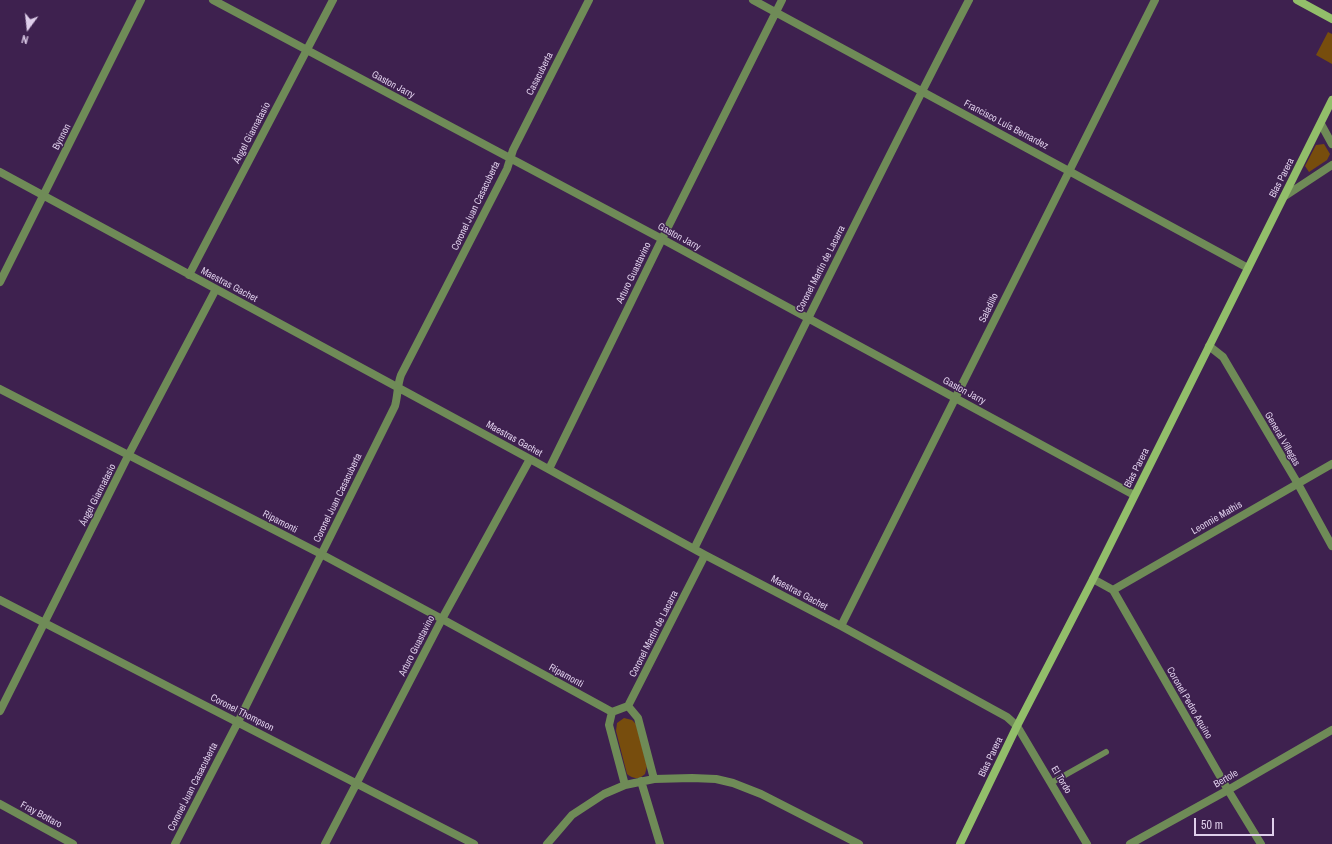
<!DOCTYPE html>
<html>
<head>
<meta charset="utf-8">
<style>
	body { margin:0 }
	#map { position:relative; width:1332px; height:844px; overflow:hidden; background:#3e214f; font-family:"Archivo Narrow",sans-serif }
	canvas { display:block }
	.north { position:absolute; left:8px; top:8px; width:40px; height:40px; -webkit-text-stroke:3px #3e214f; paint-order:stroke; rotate:195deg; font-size:11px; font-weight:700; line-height:16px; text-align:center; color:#dfcfeb }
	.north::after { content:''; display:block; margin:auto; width:14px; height:18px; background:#dfcfeb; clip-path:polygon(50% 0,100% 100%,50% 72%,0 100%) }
	.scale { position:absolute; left:1194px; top:818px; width:80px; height:18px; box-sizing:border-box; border:2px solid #dfcfeb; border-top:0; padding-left:5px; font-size:12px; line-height:14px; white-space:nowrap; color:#dfcfeb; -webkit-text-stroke:3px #3e214f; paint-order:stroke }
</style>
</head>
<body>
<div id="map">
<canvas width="1332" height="844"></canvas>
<div class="north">N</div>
<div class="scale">50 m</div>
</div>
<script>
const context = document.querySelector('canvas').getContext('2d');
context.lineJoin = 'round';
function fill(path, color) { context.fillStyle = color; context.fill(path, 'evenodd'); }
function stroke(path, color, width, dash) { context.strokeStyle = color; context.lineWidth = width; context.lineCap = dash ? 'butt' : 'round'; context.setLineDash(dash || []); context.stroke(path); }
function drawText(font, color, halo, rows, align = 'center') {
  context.font = font + ' "Archivo Narrow",sans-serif'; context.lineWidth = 3; context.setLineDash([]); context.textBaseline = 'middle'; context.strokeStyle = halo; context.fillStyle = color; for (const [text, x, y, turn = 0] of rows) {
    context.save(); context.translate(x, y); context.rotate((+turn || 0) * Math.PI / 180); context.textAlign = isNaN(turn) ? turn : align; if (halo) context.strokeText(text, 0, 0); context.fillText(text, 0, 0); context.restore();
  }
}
fill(new Path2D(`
	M1328,32L1332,34V64L1316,55Z
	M1324,144L1330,154L1327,160L1309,172L1305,166L1316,145Z
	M624,718L632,720L636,724L647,766L645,774C639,780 633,779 627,774L616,731L617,723Z`), '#774d0d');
stroke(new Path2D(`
	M1051,783L1106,752`), '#6f8b57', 6);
stroke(new Path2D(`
	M213,0L662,239L1134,495
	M753,0L1248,268
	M1321,124L1332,144
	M0,172L530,459L705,555L841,626L1007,717L1017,726L1087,844
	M1285,196L1332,165
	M189,275L333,0
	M0,282L141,0
	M1209,346L1223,357L1298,484L1332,546
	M0,389L321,554L442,619L612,712
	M549,469L662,239L782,0
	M694,549C785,365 875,181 969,0
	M1093,579L1113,590L1228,790L1261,844
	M1113,590L1332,464
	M0,600L474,844
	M841,626L1155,0
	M628,706L638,718L654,779
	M0,711L129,454L216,289
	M612,712L628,706L705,555
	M612,712L609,725L625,785
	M641,781L660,844
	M0,804L73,844
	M175,844L238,722L395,406C398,395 397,386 401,375L507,169L513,150L589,0
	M325,844L442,619L530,459
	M547,844L572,815L604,794L625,785L654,779L692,778L716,779L733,783L761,794L859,844
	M1130,844L1228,790L1332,730`), '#6f8b57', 8);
stroke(new Path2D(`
	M1297,0L1332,19
	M960,844L1017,726L1093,579L1332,100`), '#92be6a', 8);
drawText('10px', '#dfcfeb', '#3e214f', [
	["Casacuberta",540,74,-63],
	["Gaston Jarry",393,85,28],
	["Francisco Luís Bernardez",1006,125,28],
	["Ángel Giannatasio",252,133,-62],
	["Bynnon",62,137,-63],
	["Blas Parera",1282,178,-63],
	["Coronel Juan Casacuberta",476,206,-64],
	["Gaston Jarry",679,237,28],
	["Coronel Martín de Lacarra",821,269,-63],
	["Arturo Guastavino",634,273,-64],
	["Maestras Gachet",229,285,28],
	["Saladillo",989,308,-64],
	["Gaston Jarry",964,391,28],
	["Maestras Gachet",514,439,29],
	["General Villegas",1282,439,60],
	["Blas Parera",1137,468,-63],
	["Ángel Giannatasio",98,495,-63],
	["Coronel Juan Casacuberta",338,498,-64],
	["Leonnie Mathis",1217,518,-30],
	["Ripamonti",280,522,27],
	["Maestras Gachet",799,593,28],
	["Coronel Martín de Lacarra",654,634,-63],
	["Arturo Guastavino",417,646,-63],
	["Ripamonti",566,676,29],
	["Coronel Pedro Aquino",1189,703,60],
	["Coronel Thompson",242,713,27],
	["Blas Parera",991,757,-64],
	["Bertole",1226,779,-30],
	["El Tordo",1061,780,59],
	["Coronel Juan Casacuberta",193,787,-63],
	["Fray Bottaro",41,815,28]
]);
</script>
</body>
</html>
